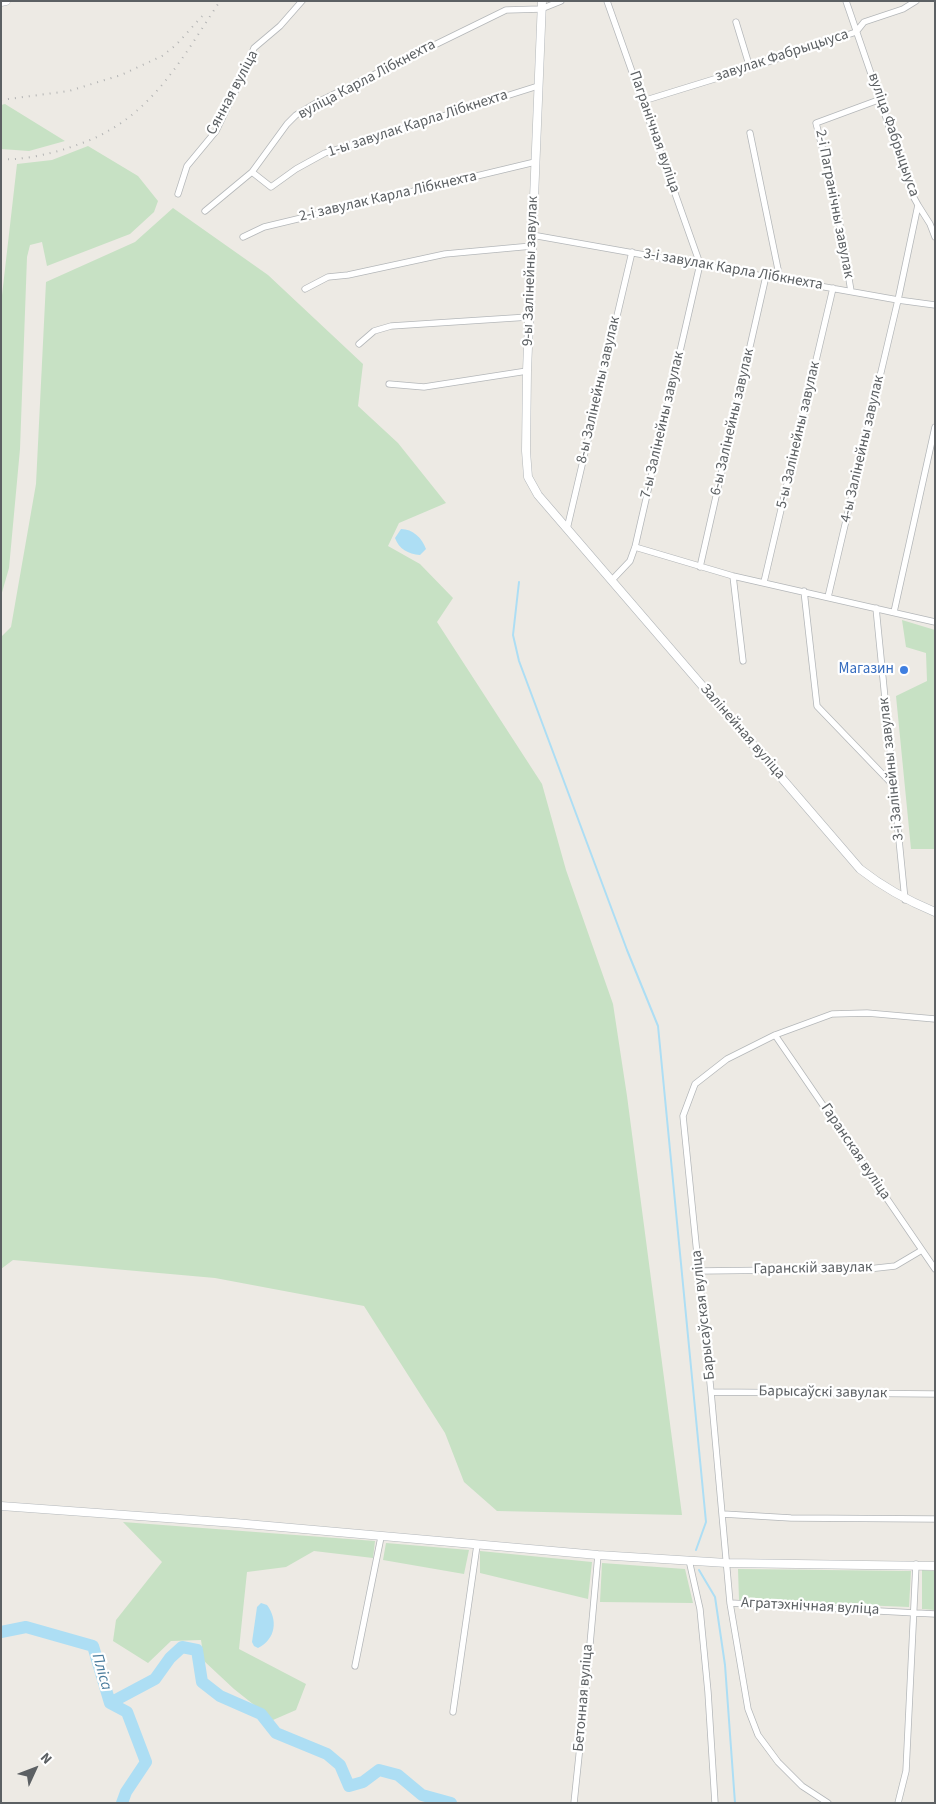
<!DOCTYPE html>
<html>
<head>
<meta charset="utf-8">
<style>
	body { margin:0 }
	#map { position:relative; width:936px; height:1804px; overflow:hidden; background:#edeae4; font-family:"Source Sans 3",sans-serif }
	canvas { display:block }
	.frame { position:absolute; inset:0; border:2px solid #5c6063; pointer-events:none }
	.north { position:absolute; left:10px; top:1744px; width:50px; height:50px; -webkit-text-stroke:4px #fff; paint-order:stroke; rotate:47deg; font-size:14px; font-weight:700; line-height:20px; text-align:center; color:#5c6063 }
	.north::after { content:''; display:block; margin:auto; width:18px; height:22px; background:#5c6063; clip-path:polygon(50% 0,100% 100%,50% 72%,0 100%) }
</style>
</head>
<body>
<div id="map">
<canvas width="936" height="1804"></canvas>
<div class="frame"></div>
<div class="north">N</div>
</div>
<script>
const context = document.querySelector('canvas').getContext('2d');
context.lineJoin = 'round';
function fill(path, color) { context.fillStyle = color; context.fill(path, 'evenodd'); }
function stroke(path, color, width, dash) { context.strokeStyle = color; context.lineWidth = width; context.lineCap = dash ? 'butt' : 'round'; context.setLineDash(dash || []); context.stroke(path); }
function drawText(font, color, halo, rows, align = 'center') {
  context.font = font + ' "Source Sans 3",sans-serif'; context.lineWidth = 4.5; context.setLineDash([]); context.textBaseline = 'middle'; context.strokeStyle = halo; context.fillStyle = color; for (const [text, x, y, turn = 0] of rows) {
    context.save(); context.translate(x, y); context.rotate((+turn || 0) * Math.PI / 180); context.textAlign = isNaN(turn) ? turn : align; if (halo) context.strokeText(text, 0, 0); context.fillText(text, 0, 0); context.restore();
  }
}
fill(new Path2D(`
	M5,104L65,141L29,151L1,149V105Z
	M88,146L138,176L158,201L154,212L130,234L47,266L42,242L30,245L27,257L20,449L9,568L1,596V304L17,164L52,160Z
	M173,208L268,275L363,364L358,406L398,443L446,503L399,523L388,546L420,564L453,598L437,622L542,784L566,870L613,1004L627,1096L682,1515L497,1511L464,1482L445,1433L364,1306L215,1278L13,1260L1,1269V637L11,627L36,484L46,282L135,242Z
	M902,620L935,630V849H911L896,696L927,681L926,653L906,647Z
	M123,1522L375,1541L373,1558L314,1551L286,1567L247,1572L239,1649L306,1684L296,1710L273,1720L234,1689L204,1661L201,1640L171,1641L148,1663L113,1641L116,1620L162,1562Z
	M386,1543L469,1550L464,1574L383,1560Z
	M480,1551L592,1562L588,1599L480,1573Z
	M602,1563L685,1569L693,1603L600,1602Z
	M738,1569L911,1571L909,1607L739,1600Z
	M922,1570L935,1571V1610L922,1609Z`), '#c7e1c4');
fill(new Path2D(`
	M401,529C413,529 422,538 426,549L420,555C408,554 399,549 395,538Z
	M261,1603L267,1605C278,1620 276,1639 258,1648L254,1646L252,1642L257,1607Z`), '#addef4');
stroke(new Path2D(`
	M519,582L513,635L519,661L627,950L658,1026L706,1522L696,1550
	M699,1570L715,1597L725,1665L735,1803`), '#addef4', 2);
stroke(new Path2D(`
	M1,1632L26,1627L93,1646L110,1703L127,1712L146,1762L126,1792L122,1803
	M110,1703L155,1679L170,1658L182,1647L197,1650L202,1682L220,1696L261,1714L276,1733L327,1754L340,1765L349,1786L363,1782L379,1770L398,1775L422,1795L451,1803`), '#addef4', 12);
const street = new Path2D(`
	M607,1L700,264L635,547L630,561L612,580
	M736,22L750,68
	M643,101L750,68L856,32L864,22L903,9L916,1
	M750,133L780,279
	M252,172L271,187L296,169L325,153L538,86
	M178,194L187,166L216,131L246,69L254,48L280,26L302,1
	M918,205L930,224L935,237
	M205,211L252,172L287,124L296,115L316,103L506,10L541,9L561,1
	M532,235L898,300L935,305
	M243,237L264,227L535,162
	M305,289L328,277L348,275L445,254L532,246
	M851,291L836,202L816,123L881,99
	M359,344L374,331L391,326L529,317
	M389,384L424,387L527,371
	M567,529L632,252
	M635,547L733,576L935,622
	M700,567L766,276
	M733,576L743,661
	M764,582L833,288
	M804,591L817,706L893,785
	M828,597L898,300L918,205L913,196L846,1
	M876,608L905,900
	M894,612L935,427
	M775,1035L935,1269
	M699,1271L868,1269L895,1266L922,1250
	M711,1392L935,1394
	M723,1514L791,1518L935,1519
	M689,1560L700,1609L708,1692L715,1803
	M730,1603L935,1614
	M355,1666L381,1537
	M453,1712L477,1545
	M574,1803L586,1689L598,1555
	M828,1803L802,1786L778,1762L758,1735L748,1709L730,1603L711,1392L683,1116L695,1084L727,1059L775,1035L832,1014L867,1013L935,1019
	M898,1803L906,1771L916,1564`);
const secondary = new Path2D(`
	M542,1L527,371L526,451L528,477L538,495L860,869C884,888 906,900 935,912
	M1,2L6,1
	M1,1506L235,1523L598,1555L727,1563L935,1566`);
stroke(street, '#b4b7b9', 7);
stroke(secondary, '#b3b7ba', 9);
stroke(street, '#fff', 5.5);
stroke(secondary, '#fff', 8);
stroke(new Path2D(`
	M1,100L69,91L121,75L162,56L176,45L204,14
	M1,159C17,161 50,154 65,149C80,144 95,139 108,131C159,103 188,49 220,1`), '#b2b3b3', 2, [1, 6]);
for (const [x, y, r, color] of [
	[904,670,5,"#3f7fe0"]
]) { const dot = new Path2D(); dot.arc(x, y, r, 0, 2 * Math.PI); context.fillStyle = color; context.fill(dot); stroke(dot, '#fff', 2); }
drawText('15px', '#5c6063', '#fff', [
	["завулак Фабрыцыуса",782,56,-18],
	["вуліца Карла Лібкнехта",367,80,-28],
	["Сянная вуліца",233,93,-62],
	["1-ы завулак Карла Лібкнехта",418,124,-18],
	["Пагранічная вуліца",654,132,71],
	["вуліца Фабрыцыуса",893,135,71],
	["2-і завулак Карла Лібкнехта",388,197,-13],
	["2-і Пагранічны завулак",834,204,79],
	["3-і завулак Карла Лібкнехта",733,270,10],
	["9-ы Залінейны завулак",531,271,-88],
	["8-ы Залінейны завулак",599,390,-77],
	["6-ы Залінейны завулак",733,422,-77],
	["7-ы Залінейны завулак",663,425,-77],
	["5-ы Залінейны завулак",799,435,-77],
	["4-ы Залінейны завулак",863,449,-77],
	["Залінейная вуліца",742,732,49],
	["3-і Залінейны завулак",892,769,-96],
	["Гаранская вуліца",855,1152,56],
	["Гаранскій завулак",813,1269,-1],
	["Барысаўская вуліца",704,1315,-96],
	["Барысаўскі завулак",823,1393,1],
	["Агратэхнічная вуліца",810,1607,3],
	["Бетонная вуліца",584,1698,-85]
]);
drawText('15px', '#366cbe', '#fff', [
	["Магазин",894,670]
], 'right');
drawText('italic 16px', '#497b9c', '#fff', [
	["Пліса",101,1672,74]
]);
</script>
</body>
</html>
